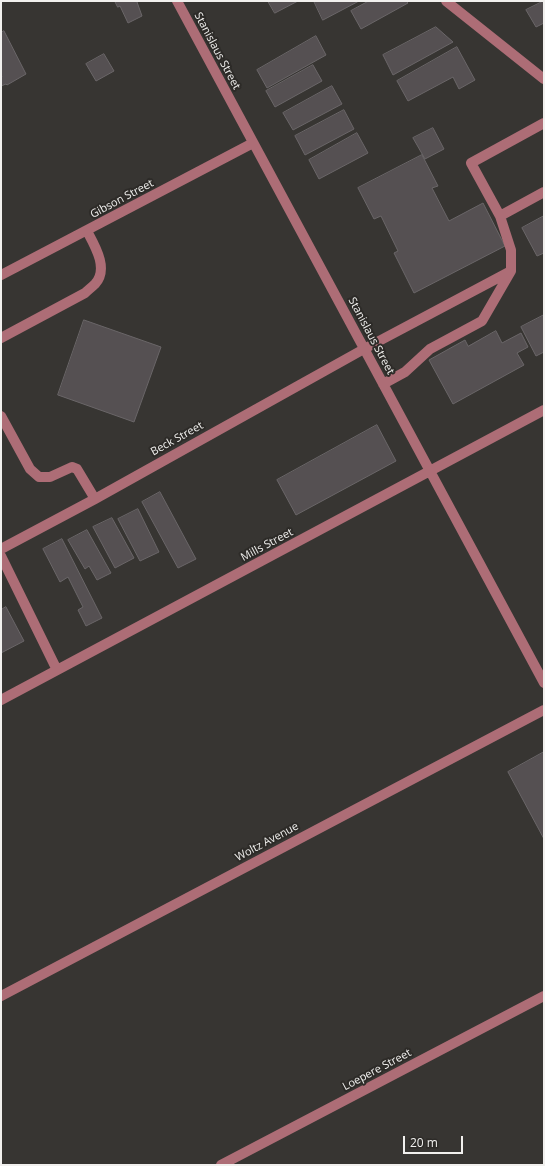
<!DOCTYPE html>
<html>
<head>
<meta charset="utf-8">
<style>
	body { margin:0 }
	#map { position:relative; width:545px; height:1166px; overflow:hidden; background:#373532; font-family:"Open Sans",sans-serif }
	canvas { display:block }
	.frame { position:absolute; inset:0; border:2px solid #f1f0ee; pointer-events:none }
	.scale { position:absolute; left:403px; top:1136px; width:60px; height:18px; box-sizing:border-box; border:2px solid #f1f0ee; border-top:0; padding-left:5px; font-size:12px; line-height:14px; white-space:nowrap; color:#f1f0ee; -webkit-text-stroke:3px #2d2b28; paint-order:stroke }
</style>
</head>
<body>
<div id="map">
<canvas width="545" height="1166"></canvas>
<div class="frame"></div>
<div class="scale">20 m</div>
</div>
<script>
const context = document.querySelector('canvas').getContext('2d');
context.lineJoin = 'round';
function fill(path, color) { context.fillStyle = color; context.fill(path, 'evenodd'); }
function stroke(path, color, width, dash) { context.strokeStyle = color; context.lineWidth = width; context.lineCap = dash ? 'butt' : 'round'; context.setLineDash(dash || []); context.stroke(path); }
function drawText(font, color, halo, rows, align = 'center') {
  context.font = font + ' "Open Sans",sans-serif'; context.lineWidth = 4; context.setLineDash([]); context.textBaseline = 'middle'; context.strokeStyle = halo; context.fillStyle = color; for (const [text, x, y, turn = 0] of rows) {
    context.save(); context.translate(x, y); context.rotate((+turn || 0) * Math.PI / 180); context.textAlign = isNaN(turn) ? turn : align; if (halo) context.strokeText(text, 0, 0); context.fillText(text, 0, 0); context.restore();
  }
}
const building = new Path2D(`
	M115,1H139L137,2L142,16L128,23L120,6L118,7Z
	M268,1H298L275,13Z
	M314,1H359L323,20Z
	M369,1H406L408,3L361,29L351,11Z
	M544,1V23L536,27L526,10Z
	M436,27L453,42L393,75L383,55Z
	M4,31L26,74L7,85L6,84L1,86V78L2,77L1,74V33Z
	M316,36L326,55L267,88L257,70Z
	M457,47L475,80L459,89L453,77L408,101L397,81Z
	M104,54L114,71L96,81L86,64Z
	M313,65L322,81L275,107L266,91Z
	M332,86L342,104L293,130L283,113Z
	M344,110L354,129L305,155L295,136Z
	M433,128L444,149L425,159L413,138Z
	M357,133L368,153L319,179L309,160Z
	M422,155L438,186L432,188L449,221L483,203L505,246L414,293L394,253L398,251L381,216L374,219L358,188Z
	M544,216V253L537,256L522,228Z
	M544,315V352L536,356L521,327Z
	M84,320L161,347L134,422L58,395Z
	M496,331L502,343L521,333L528,347L517,353L524,365L453,404L429,360L465,340L468,346Z
	M377,425L396,461L296,515L277,480Z
	M160,492L196,559L178,568L142,502Z
	M138,509L159,552L140,561L118,519Z
	M112,518L134,558L115,568L93,527Z
	M87,530L111,573L97,580L89,566L85,569L68,540Z
	M62,539L102,618L86,626L78,610L83,607L68,577L60,582L43,549Z
	M6,607L24,641L1,653V610Z
	M544,752V839L508,772Z`);
fill(building, '#555052');
stroke(building, '#6a6668', 1);
stroke(new Path2D(`
	M177,1L544,683
	M446,1L544,79
	M544,123L471,163L500,216L544,192
	M1,275L253,143
	M1,338L85,293C88,290 92,287 95,284C109,269 95,246 87,231
	M383,384L405,372L430,349L482,321L511,271V250L500,216
	M1,416L30,469L39,477H50L72,467L77,469L95,499
	M1,549L95,499L364,349L511,271
	M1,556L57,670
	M1,700L544,410
	M1,996L544,710
	M221,1165L544,996`), '#ad6d76', 10);
drawText('11px', '#f1f0ee', '#2d2b28', [
	["Stanislaus Street",217,51,62],
	["Gibson Street",122,199,-28],
	["Stanislaus Street",371,336,62],
	["Beck Street",177,439,-29],
	["Mills Street",267,545,-28],
	["Woltz Avenue",267,842,-28],
	["Loepere Street",377,1070,-28]
]);
</script>
</body>
</html>
